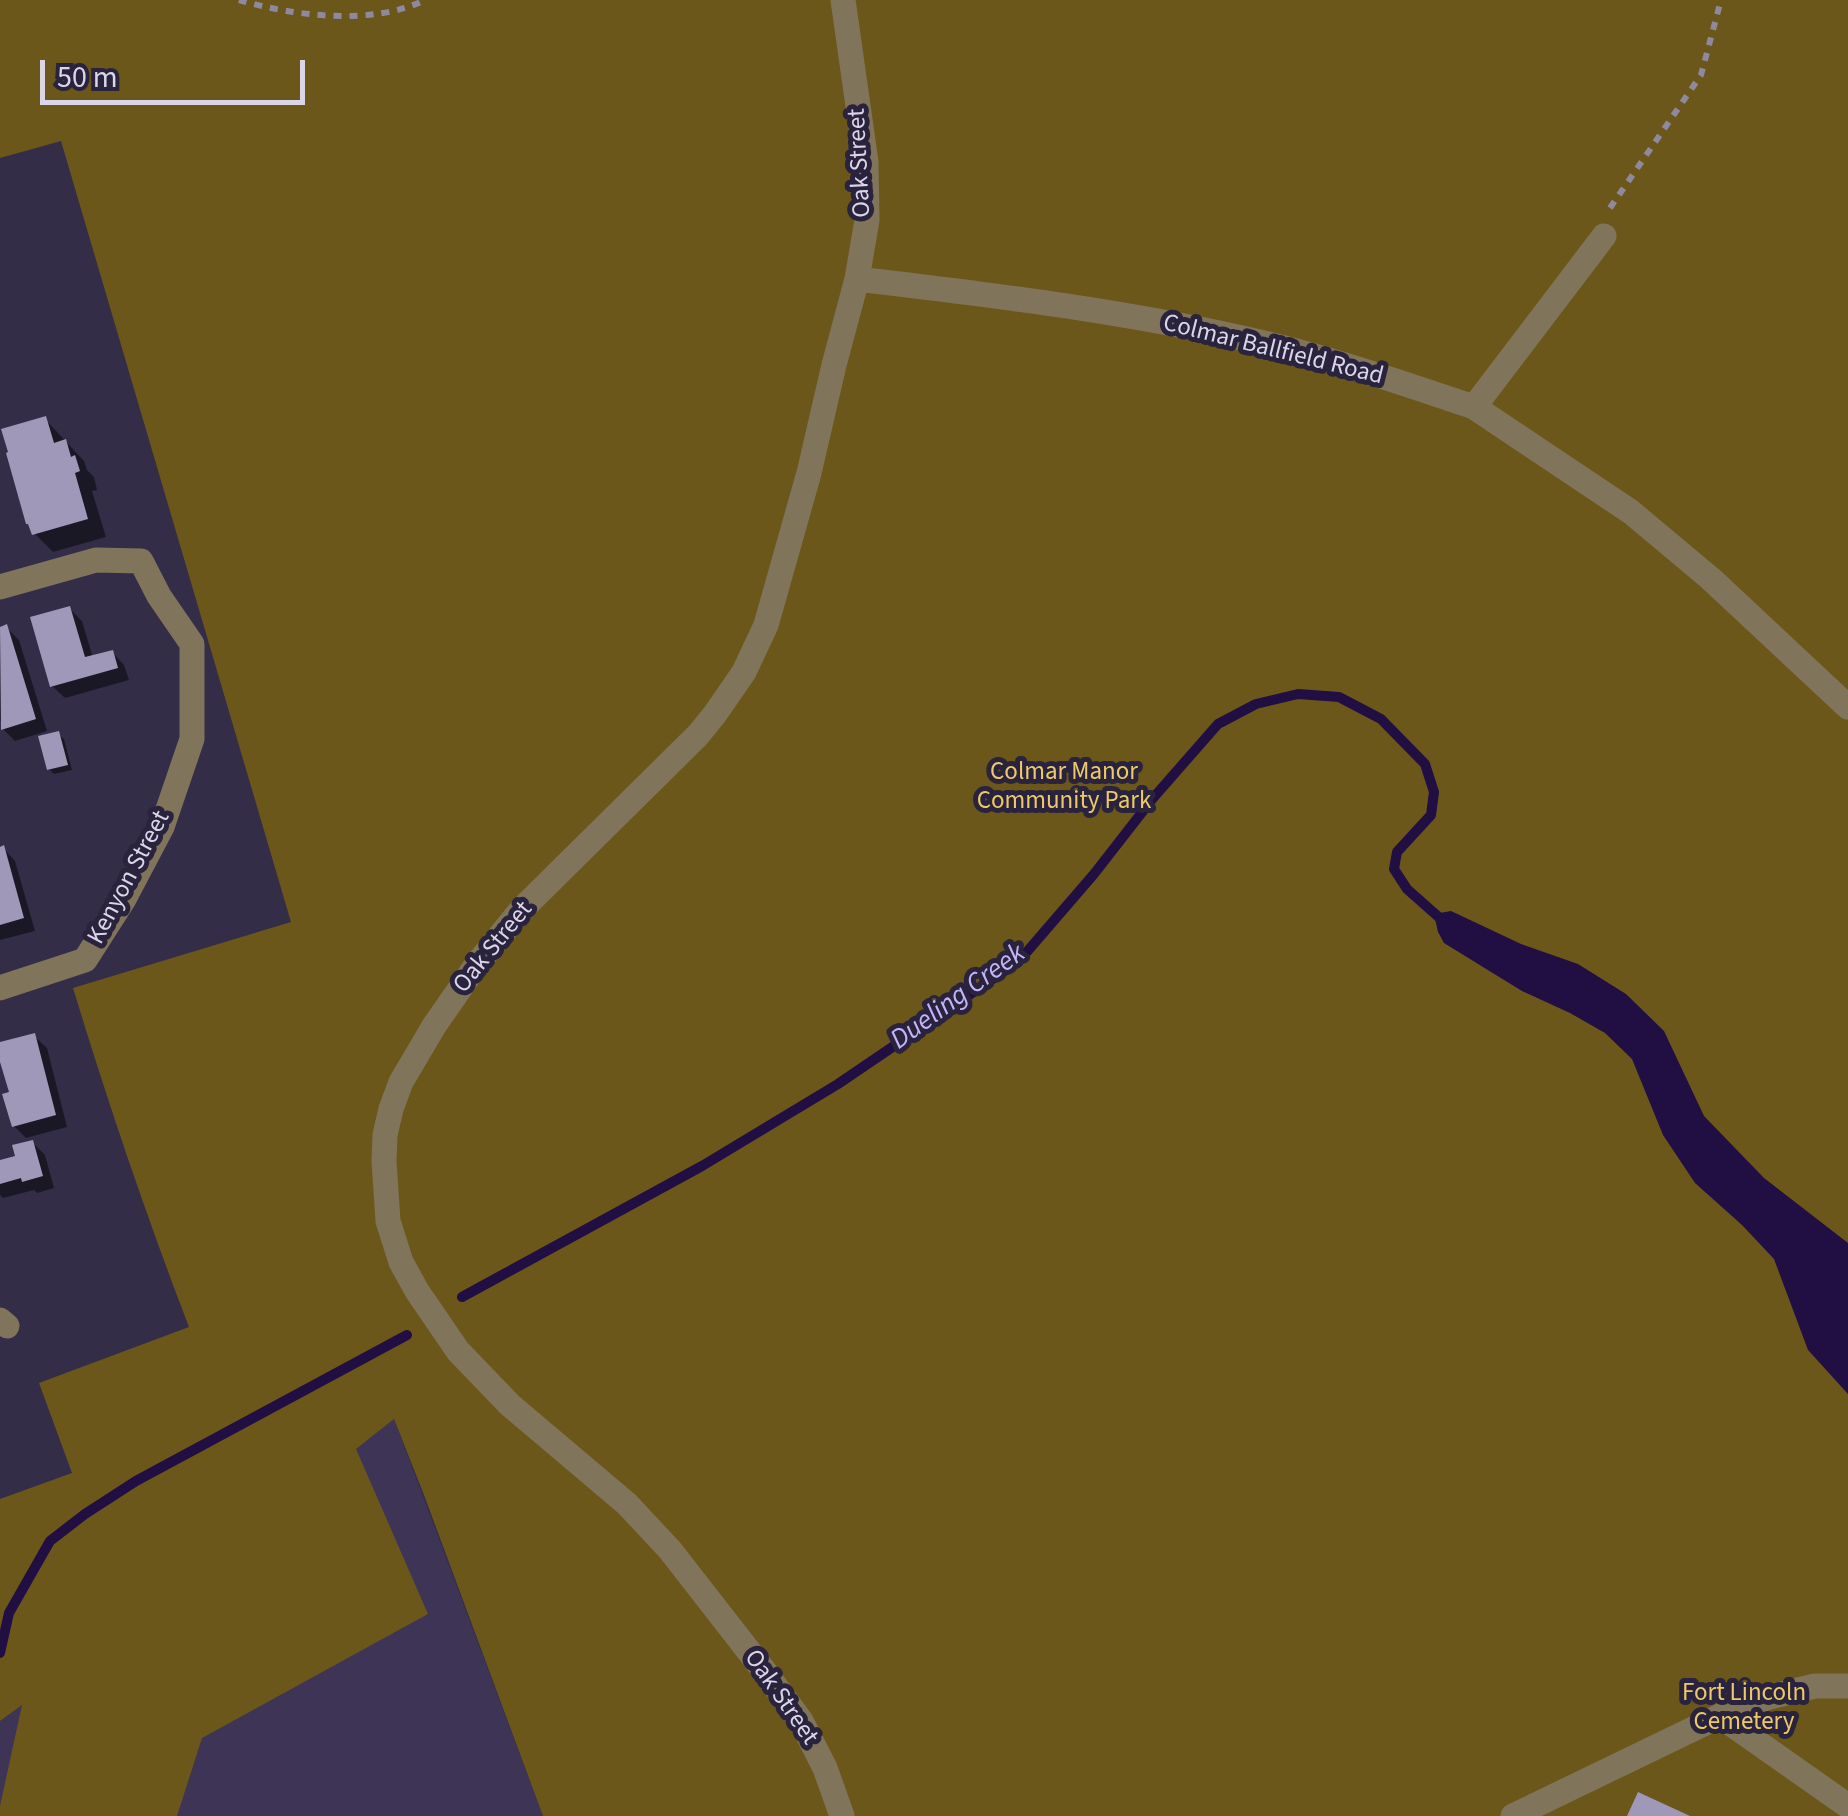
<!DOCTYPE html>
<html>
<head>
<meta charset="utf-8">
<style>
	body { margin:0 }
	#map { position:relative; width:1848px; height:1816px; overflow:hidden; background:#342d48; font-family:"Source Sans 3",sans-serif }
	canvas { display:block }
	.scale { position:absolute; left:40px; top:60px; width:265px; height:45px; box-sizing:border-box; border:5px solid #dad6e8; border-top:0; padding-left:12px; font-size:30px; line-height:35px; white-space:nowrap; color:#dad6e8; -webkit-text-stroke:8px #2a233d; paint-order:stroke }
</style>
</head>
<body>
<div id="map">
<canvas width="1848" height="1816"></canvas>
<div class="scale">50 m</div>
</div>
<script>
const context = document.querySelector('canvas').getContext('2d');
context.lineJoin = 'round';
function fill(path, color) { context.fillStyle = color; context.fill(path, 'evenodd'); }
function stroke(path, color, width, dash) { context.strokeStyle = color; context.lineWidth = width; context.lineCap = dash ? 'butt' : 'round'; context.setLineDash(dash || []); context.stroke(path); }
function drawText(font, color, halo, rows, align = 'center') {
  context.font = font + ' "Source Sans 3",sans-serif'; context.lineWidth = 10; context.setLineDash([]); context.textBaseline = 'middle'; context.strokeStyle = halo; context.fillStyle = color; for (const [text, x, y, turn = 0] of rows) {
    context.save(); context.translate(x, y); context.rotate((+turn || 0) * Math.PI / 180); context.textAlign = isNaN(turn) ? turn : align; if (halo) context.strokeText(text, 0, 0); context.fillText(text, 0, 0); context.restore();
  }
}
fill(new Path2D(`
	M394,1419L543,1816H0V1721Z`), '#3d3456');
fill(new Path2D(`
	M0,0H1848V1816H543L424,1495L394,1419L356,1449L428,1614L202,1738L177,1816H0V1806L22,1705L0,1721V1499L72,1473L39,1383L189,1327C146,1215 108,1103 73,988L291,922L61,141L0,158Z`), '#6c571b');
fill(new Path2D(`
	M1451,911L1521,944L1578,964L1626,994L1664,1031L1704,1116L1764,1178L1848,1243V1394L1808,1350L1774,1259L1742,1225L1695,1183L1663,1135L1632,1059L1605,1033L1570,1013L1522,991L1444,943L1438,932L1434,914Z`), '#210e42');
fill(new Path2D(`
	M45,419L84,461L87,470L94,477L97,490L92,491L106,537L53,552L34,533Z
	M70,609L82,621L93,658L112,652L124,665L129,680L65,698L52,686Z
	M6,627L19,640L47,731L15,741L3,729L0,719V629Z
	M58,734L64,739L72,770L54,774L49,769Z
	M3,848L15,861L35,931L0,940V849Z
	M34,1036L47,1048L67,1127L26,1138L14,1126L12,1094L0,1045Z
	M33,1143L45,1155L54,1188L37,1193L34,1190L3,1198L0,1195V1162L18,1157Z`), '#0007');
stroke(new Path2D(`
	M462,1297L702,1166L838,1084L1019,961L1094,874L1154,797L1218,724L1256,704L1298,694L1339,697L1381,719L1425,764L1434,792L1431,815L1397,852L1394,869L1407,889L1442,920
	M0,1653L9,1613L50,1541L85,1514L136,1481L407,1335`), '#210e42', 10);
fill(new Path2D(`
	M46,416L54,443L66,439L71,457L75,455L80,471L75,473L88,519L32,535L28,524H26L6,453L8,452L1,429Z
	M70,606L85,657L113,650L118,668L50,687L30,617Z
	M7,624L36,719L1,730L0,627Z
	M59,731L68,765L47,770L38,736Z
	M4,845L24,918L0,925V847Z
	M35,1033L56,1115L12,1127L2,1094L9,1092L0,1062V1042Z
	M33,1140L43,1176L22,1182L21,1178L0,1184V1160L15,1156L12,1145Z
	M1638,1792L1690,1816H1627Z`), '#9f98b9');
stroke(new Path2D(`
	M239,0C293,16 373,26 425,0
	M1610,208L1701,75L1721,0`), '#8f899f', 6, [8, 8]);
stroke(new Path2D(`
	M857,279C1002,296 1150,314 1293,350C1354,366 1414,387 1474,407L1604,236
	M1474,407L1631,512L1711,579L1848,707
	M0,587L96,560L141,561L159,596L192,644V739L162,827L124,899L85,960L0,988
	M0,1320L7,1326
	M1720,1716L1848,1806
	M842,1816L825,1768L801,1721L765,1672L670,1550L627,1504L510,1405L458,1351L417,1291L401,1262L388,1221L384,1161L385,1135L391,1109L401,1082L434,1026L477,964L522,909L698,735L715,714L744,672L766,625L809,473L834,365L857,279L867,220L866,162L843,0
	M1513,1816L1720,1716L1769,1697L1815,1686H1848`), '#80755a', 25);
drawText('25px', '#dad6e8', '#2a233d', [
	["Oak Street",861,163,-93],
	["Colmar Ballfield Road",1273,351,14],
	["Kenyon Street",130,878,-62],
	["Oak Street",494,948,-51],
	["Oak Street",780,1698,55]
]);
drawText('25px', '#ecc969', '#2a233d', [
	["Colmar Manor",1064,774],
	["Community Park",1064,803],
	["Fort Lincoln",1744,1695],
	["Cemetery",1744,1724]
]);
drawText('italic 28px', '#c4b5fa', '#2a233d', [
	["Dueling Creek",959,998,-36]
]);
</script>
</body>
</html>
